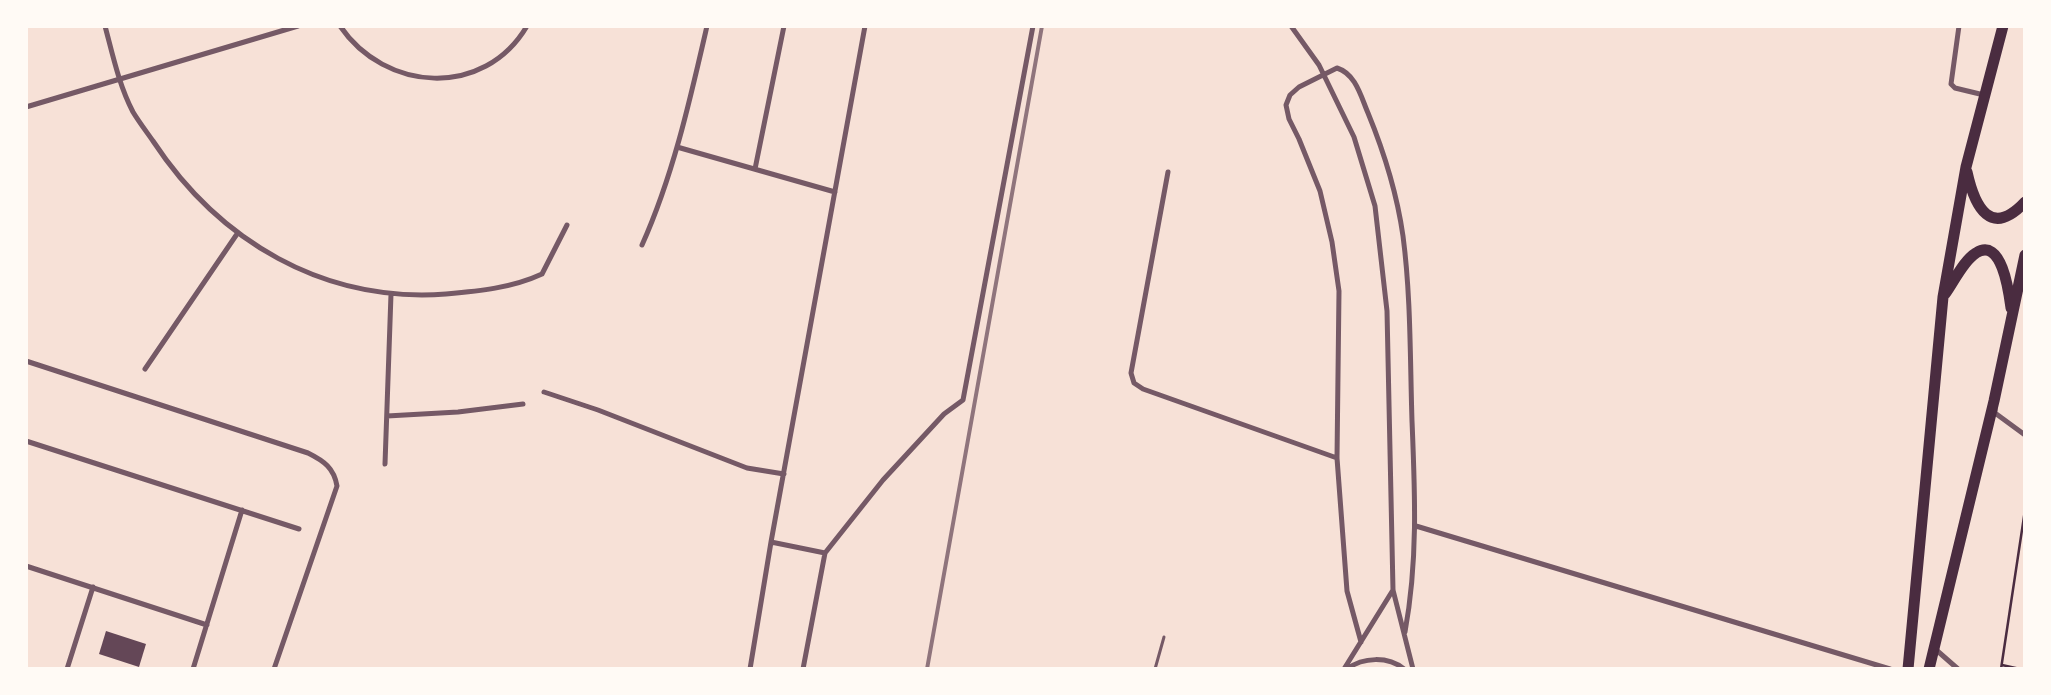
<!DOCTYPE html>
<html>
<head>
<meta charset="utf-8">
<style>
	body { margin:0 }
	#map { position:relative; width:2051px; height:695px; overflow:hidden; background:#f7e1d7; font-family:"Exo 2",sans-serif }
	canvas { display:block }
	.frame { position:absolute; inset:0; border:28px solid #fffaf5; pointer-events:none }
</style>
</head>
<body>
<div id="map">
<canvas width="2051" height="695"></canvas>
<div class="frame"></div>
</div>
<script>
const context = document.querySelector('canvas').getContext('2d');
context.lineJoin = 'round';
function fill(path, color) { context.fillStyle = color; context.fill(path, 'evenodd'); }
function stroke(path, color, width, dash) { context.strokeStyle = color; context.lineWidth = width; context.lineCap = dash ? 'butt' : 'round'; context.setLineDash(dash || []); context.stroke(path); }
fill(new Path2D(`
	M106,631L146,644L139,667L99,654Z`), '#644757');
stroke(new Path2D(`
	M2002,665L2020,669
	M2001,669L2025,510`), '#4a2c40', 2.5);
stroke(new Path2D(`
	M1155,669L1164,637`), '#755966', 3);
stroke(new Path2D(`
	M105,26C113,56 119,85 133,112C139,122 146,131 153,141C219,241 323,303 446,294C479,291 512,288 542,274L567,225
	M340,26C385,92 484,99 527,26
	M1291,26L1319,65L1354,137L1375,206L1387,311L1393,590L1413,669
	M1959,26L1951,84L1955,88L1984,95
	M26,107L298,26
	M677,147L835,192
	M755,169L784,26
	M1168,172L1131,373L1134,383L1143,389L1337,458
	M642,245C673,176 690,100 707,26
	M26,361L308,453C324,461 334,468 337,486L274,669
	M145,369L237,234
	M544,392L598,410L747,468L784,474
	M1995,408V413L2025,435
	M387,416L458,412L523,404
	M26,441L299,529
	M385,464L391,294
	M1416,526L1890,669
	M771,542L825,553
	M26,566L207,625
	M1361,642L1347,591L1337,458L1339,291L1332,242L1320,191L1299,139L1289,119L1286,105L1290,95L1299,87L1337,68C1356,74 1361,97 1368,113C1384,152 1397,194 1403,236C1411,297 1410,360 1412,421C1415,493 1418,561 1405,632
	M1934,648L1958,669
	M67,669L93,587
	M193,669L242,510
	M750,669L771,542L865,26
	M803,669L825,553L883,480L944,414L963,400L1033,26
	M1344,669L1393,590
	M1347,669C1363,657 1388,656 1404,669`), '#755966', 5);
stroke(new Path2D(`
	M1967,172C1975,208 1991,238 2025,202
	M1945,294C1954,282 1963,261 1976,253C2002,236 2009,293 2011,308
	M1908,669L1943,297L1966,167L2003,26
	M1929,669L1994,401L2025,255`), '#4a2c40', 11);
stroke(new Path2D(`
	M927,669L1042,26`), '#8f747c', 4);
</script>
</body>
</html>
